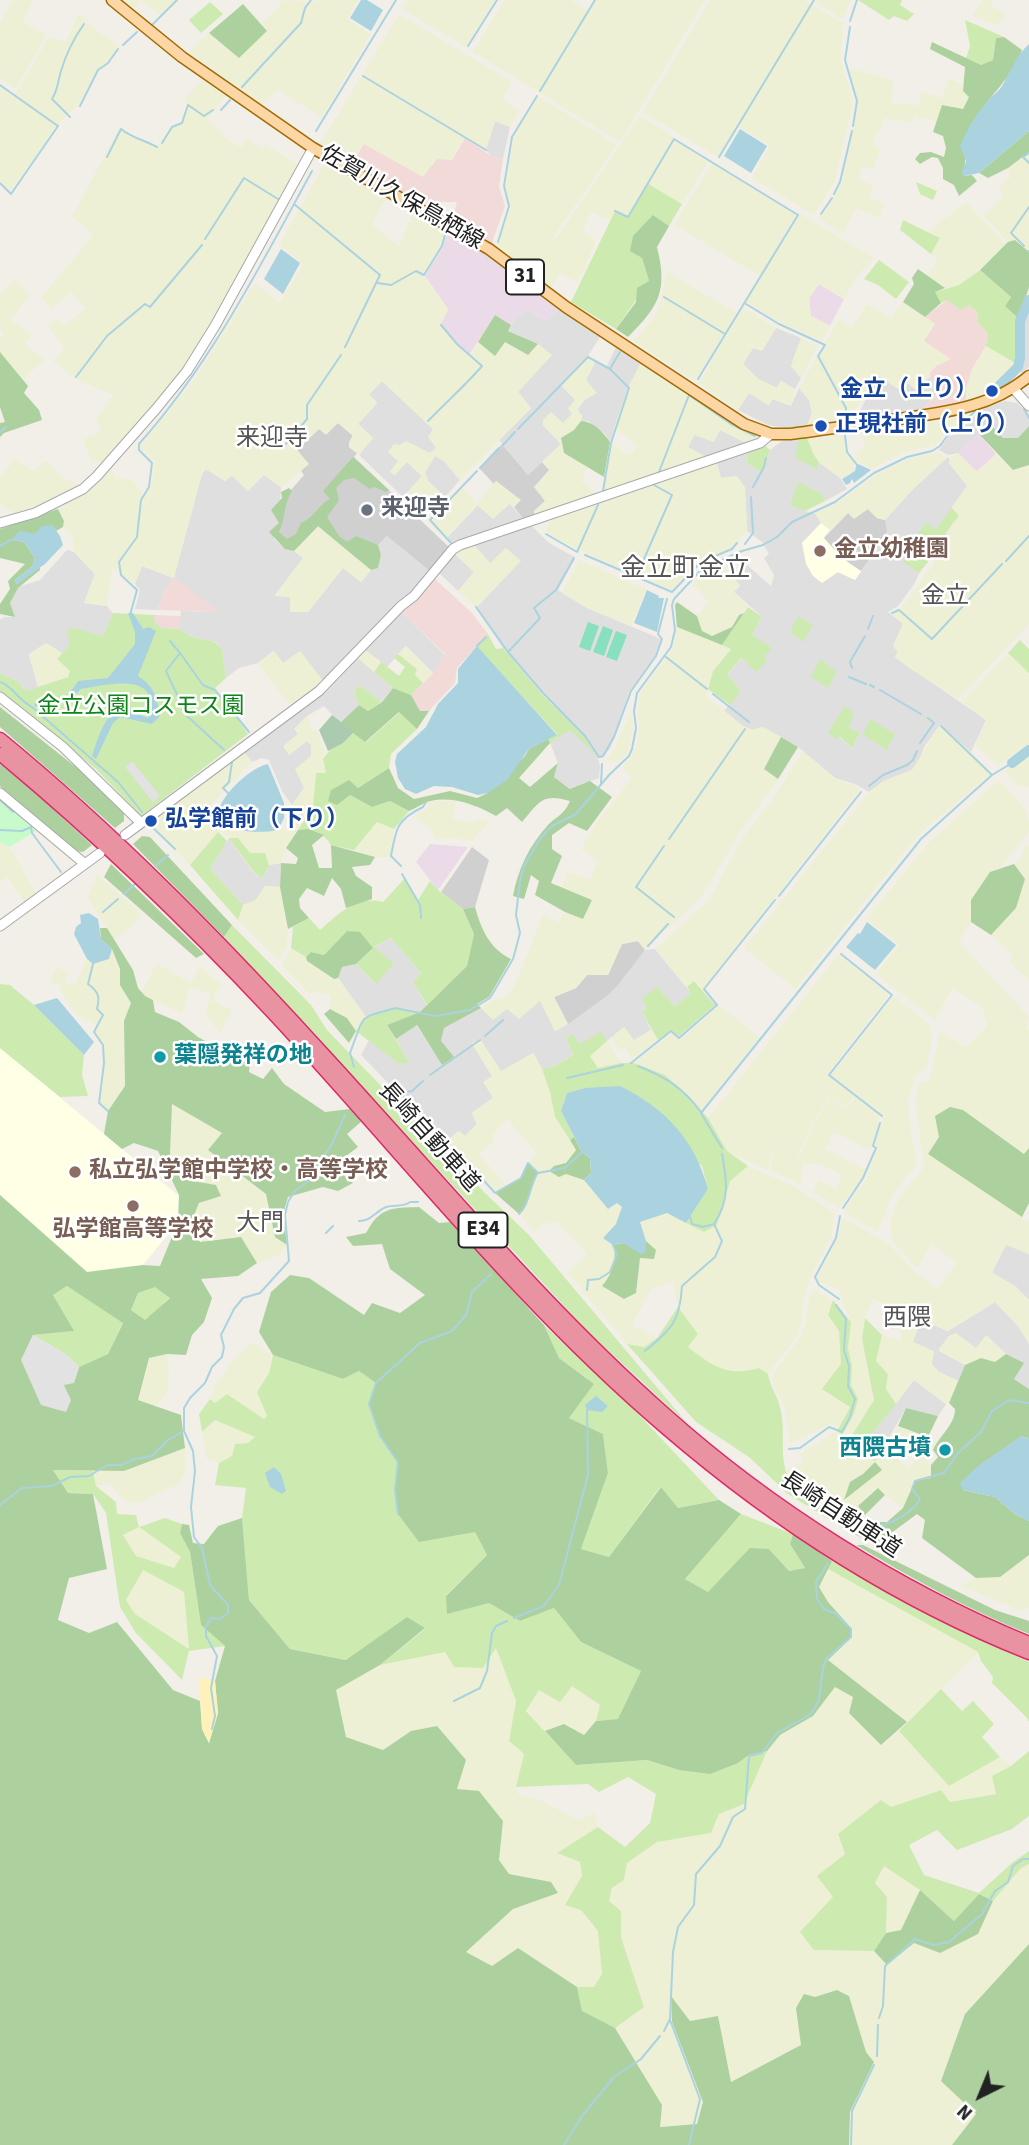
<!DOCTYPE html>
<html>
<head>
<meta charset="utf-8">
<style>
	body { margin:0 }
	#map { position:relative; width:1029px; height:2145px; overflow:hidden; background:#f2efe9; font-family:"Source Sans 3",sans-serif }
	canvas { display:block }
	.north { position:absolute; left:945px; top:2061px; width:70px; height:70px; -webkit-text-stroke:5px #fff; paint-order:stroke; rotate:223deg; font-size:19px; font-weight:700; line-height:28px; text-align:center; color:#222 }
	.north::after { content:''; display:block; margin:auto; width:24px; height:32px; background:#222; clip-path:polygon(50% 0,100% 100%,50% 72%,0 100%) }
</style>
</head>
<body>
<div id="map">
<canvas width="1029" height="2145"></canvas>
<div class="north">N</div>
</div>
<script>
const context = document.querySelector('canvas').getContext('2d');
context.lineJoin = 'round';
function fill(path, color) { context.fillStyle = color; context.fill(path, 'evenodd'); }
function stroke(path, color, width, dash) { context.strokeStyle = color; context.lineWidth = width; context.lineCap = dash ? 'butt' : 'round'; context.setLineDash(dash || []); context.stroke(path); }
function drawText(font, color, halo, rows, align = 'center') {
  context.font = font + ' "Source Sans 3","Noto Sans JP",sans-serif'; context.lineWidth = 5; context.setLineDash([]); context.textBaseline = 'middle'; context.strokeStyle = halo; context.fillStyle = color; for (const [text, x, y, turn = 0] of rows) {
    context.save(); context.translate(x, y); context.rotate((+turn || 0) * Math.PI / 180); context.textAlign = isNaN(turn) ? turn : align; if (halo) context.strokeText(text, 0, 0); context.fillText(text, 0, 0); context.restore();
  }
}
fill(new Path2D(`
	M495,121L510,127L503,159L491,156L486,150Z
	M1029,306V367L1022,373L1019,370L1022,359V328Z
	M527,309L547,321L557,309L600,337L588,356L561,385L576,400L573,413L563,424L543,425L561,444L528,475L499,440L531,408L518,392L551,355L538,344L508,331L517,314Z
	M776,328L801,338L791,366L801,378L795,389L781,381L777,388L758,379L743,364L753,348L762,351Z
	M616,347L641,363L628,388L610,442L605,434L588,421H581L582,416L577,410L584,401L586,380L595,362L607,366Z
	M877,375L906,381L915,389L930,377L942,387L922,410L856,420Z
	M382,381L433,429L436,448L430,453L400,445L388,452L398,461L390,472L394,475L407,462L422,476L403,497L359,455L373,438L358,424L377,403L369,394Z
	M799,388L809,400L812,413L807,426L787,428L768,425L738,410L749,393L768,405L772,399L791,406Z
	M1004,401L1017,403L1029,414V426L1018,438H1003L990,424L958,453L948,455L939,450L949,436L957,434L979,411Z
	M720,430L750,445L708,458L688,447L694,435Z
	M799,439L796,458L817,468L819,462L840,478L847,489L825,501L822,494L805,511L815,513L821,523L802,543L838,572L855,580L882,542L887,531L885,520L914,488L948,457L967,486L952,507L951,539L942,544L919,573L915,583L898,606L888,612L903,624L893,646L898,652L895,657L986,720L971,752L940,725L924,747L919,762L912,770L884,781L869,792L855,784L835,778L798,747L781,737L763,727L752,730L743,726L724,711L741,691L727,674L743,658L757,671L752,635L762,617L733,591L740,586L733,577L747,565L771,586L774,575L764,558L769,554L762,542L747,531L745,487L721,479L717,463L748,453L746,462L762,473L770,450L782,441ZM849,727L860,733L852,748L839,737Z
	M435,456L444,461L460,480L445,497L428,481L425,472Z
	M206,469L225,481L231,475H264L281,487L279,523L274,539L285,548L294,551L303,558L275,595L290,597L308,612L343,568L361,582L371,570L378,567L381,555L378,545L387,536L431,572L411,595L397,604L324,682L283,663L273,651L258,663L239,668L226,678L222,649L216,642L193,637L179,629L181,611L212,612L166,587L157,610L135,609L140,590L135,584L142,566L173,578L202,474Z
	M510,504L525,521L452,545L446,539L478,505Z
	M532,526L549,543L573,556L575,559L558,590L587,608L661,639L655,656L629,692L611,747L603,758H598L600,766L599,778L571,789L554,777L558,763L550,743L570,729L595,753L503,648L476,608L520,560L490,563L473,544Z
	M67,550L74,552L95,574L84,603L107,606L113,613L103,636L69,646L62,653L46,643L29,654L38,687L26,691L17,681L0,673V620L4,617H15L10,603L18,587L40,580Z
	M455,554L474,572L458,591L439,573Z
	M401,611L445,655L433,673L406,646L387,667L365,650Z
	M358,658L393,688L381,702L359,685L354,692L359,705L340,723L324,706L307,716L295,728L298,734L284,747L289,755L307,741L311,745V756L304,788L292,805L282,791L269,760L262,758L252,762L243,751L328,690Z
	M229,838L252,871L262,879L269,865L281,863L280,887L265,886L256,900L243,905L210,869Z
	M391,938L421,973L413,982L427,1006L420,1012L394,1007L366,1017L338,978L341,967L356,964L376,984L373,948Z
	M655,949L691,993L675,1006L657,987L647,1008L642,1012L651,1030L634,1041L624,1027L607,1041L600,1033L580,1045L572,1034L566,1038L573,1055L557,1065L542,1069L533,1053L501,1072L480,1039L472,1043L492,1076L493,1098L472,1113L477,1124L465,1136L458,1131L446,1143L361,1055L369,1040L399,1064L408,1061L396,1039L416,1025L442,1064L440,1040L444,1028L481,1008L493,1019L507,1009L540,1000L556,1031L607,996L645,950Z
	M1006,1244L1029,1254V1300L1016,1287L992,1273Z
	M995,1302L1019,1327L1029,1344V1389L1014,1379L1023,1363L1006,1354L987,1336L977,1348L939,1351L965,1365L958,1381L939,1372L912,1342L921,1320L948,1331Z
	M914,1380L946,1404L938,1416L906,1408L875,1462L859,1449Z`), '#e0dfdf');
fill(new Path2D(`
	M465,138L491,156L503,159L499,186L505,206L492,243L452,219L457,202H436L430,207L352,164L363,144L452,160Z
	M947,300L970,304L978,315L977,321L988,334L986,346L972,369L966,390V400L922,410L942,388L930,377V372L936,366L950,359L923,341L935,324L925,317Z
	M174,578L216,609L213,612L157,610L166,587Z
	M434,578L472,613L488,634L457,668L455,683L429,711L420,712L411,695L433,673L445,654L401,611L415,601Z
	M154,615L181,616L179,629L161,628L153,621Z`), '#f2dad9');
fill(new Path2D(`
	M447,232L486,254L557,309L547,321L527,309L523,316L517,314L511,325L495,315L469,355L456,344L440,325L448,309L425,276L443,247Z
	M819,284L844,299L830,326L811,316L809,298Z
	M979,434L996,454L976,472L958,453Z
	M430,844L468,847L438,890L416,862Z`), '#ebdbe8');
fill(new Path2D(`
	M821,523L830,530L824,537L842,558L861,571L855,580L838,572L822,583L813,576L806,564L802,543Z
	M0,1048L179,1196L178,1222L143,1265L87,1272L0,1195Z`), '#ffffe5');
fill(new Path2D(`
	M338,423L353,436L349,447L357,453L354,457L450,548L431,572L387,536L363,560L289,547L274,534L283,520L277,506L304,475L301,471L308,464L297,450L319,429Z
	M502,444L528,475L542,462L549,469L545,501L534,511V517L525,521L514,507L520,500L496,481L494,484L479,468Z
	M868,509L877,518L885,520L887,531L882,542L861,571L842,558L824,538L848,513Z
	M472,847L489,860L475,907L463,909L441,892Z
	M638,941L645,950L617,986L607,996L568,1024L554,997L576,988L587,975H608L622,944Z`), '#d0d0d0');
fill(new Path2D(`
	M13,0H33L23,22L46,35L16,88H13L0,78V23Z
	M123,0H179L163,17L141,1L133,9Z
	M282,0L316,2L317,0H358L347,19L371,34L322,117L277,90L263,105L188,52L209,33L239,57L267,31L261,22L277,10Z
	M407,0H495L466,47L402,9Z
	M504,0H571L589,11L596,0H705L620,142L473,52Z
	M710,0H804L843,23L841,60L853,102L835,181L814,215L752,178L770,146L737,126L717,157L643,112Z
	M812,0H851L842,19Z
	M983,0H993L990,5L1006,14L1001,22L995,25L972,15Z
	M399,14L512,82L502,99L520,111L510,127L495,121L486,150L465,138L452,160L437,159L423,177L364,144L352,164L320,144Z
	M78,15L84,16V21L119,46L107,62L97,70L78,105L56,126L11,191L0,180V86L14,96L49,37L65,42Z
	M849,68L894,80L891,103L919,105L921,91L942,98L949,79L963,85V91L969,96L963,109L942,105L936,122L915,116L913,123L884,118L880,133L875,134L873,145L881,150L873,169L863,167L858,179L874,186L869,197L885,203L879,218L856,208L843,233L820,219L842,183L858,102Z
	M203,80L226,96L207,119L228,140L241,147L248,138L262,149L265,144L298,165L213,324L184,369L105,462L91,461L83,439L101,432L96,420L113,395L75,379L53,361L65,349L48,326L55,318L64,326L86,308L71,292L52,309L41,298L94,234L72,217L120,126L133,137L142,138L155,146L161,143L171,126L181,122L187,104L184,99Z
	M538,96L617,145L553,237L556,239L640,116L674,137L663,157L674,140L708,162L682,204L648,183L628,217L615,211L611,221L591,212L583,232L596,240L585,267L577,282L560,273L550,290L497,247L510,206L505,186L514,137Z
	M1029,152V252L1016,240L1008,242L984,216L1004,196L999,186L1011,177L1008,168Z
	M325,163L386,198L372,225L399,246L413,213L447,232L443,247L425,276L448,310L440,325L456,345L469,355L478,342L495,355L505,342L528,355L538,344L552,355L518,392L531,408L460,480L444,461L435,456L425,472L428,481L445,497L425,516L403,497L422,476L407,462L395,475L390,472L398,461L388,452L394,444L400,445L406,441L430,453L436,448L428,437L433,429L382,381L369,394L377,403L358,424L373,438L359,455L349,447V442L353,435L338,423L326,435L319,429L297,450L309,464L281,487L264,475L248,491L232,476L225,481L206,469L202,474L174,578L142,566L135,584L112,569L107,606L84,603L95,574L74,552L73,537L63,527L64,520L58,509L85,494L111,468L116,478L132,479L144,496L151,487L155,461L139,447L195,379L255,283L280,303L303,264L279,245Z
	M712,163L796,215L760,276L674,225Z
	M966,202L1007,245L959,286L945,288L927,275L938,260L931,254L940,238L929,231Z
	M800,214L874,258L857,277L844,299L819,284L809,298L811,316L830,326L822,341L777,321L746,302Z
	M667,272L737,313L695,381L633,341L654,317L660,303Z
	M14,279L30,294L11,320L32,336L25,343L45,360L23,379L0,352V339L4,333L0,329V295Z
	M903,302L935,324L924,341L951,359L936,366L930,372V377L915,389L906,382L898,389L877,375L865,398L846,420L807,426L812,413L809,400L799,388L839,319L852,328L867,304L891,318Z
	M743,308L776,328L762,351L753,348L743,364L758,379L776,388L781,381L795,389L791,406L773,399L769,405L749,393L738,410L698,383Z
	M801,338L818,346L801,378L791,366Z
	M986,346L1017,364L1011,373L988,392L966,400V390L972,369Z
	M588,356L595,362L586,380L597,393L583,401L577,409L582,416L581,421L574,430L561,438L564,453L587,467L582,481L597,495L534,517V511L545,501L534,487L549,470L542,462L561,444L543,425V420L551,412L563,423L572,414L568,408L575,400L561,385Z
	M641,363L731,423L758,436L757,441L750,445L720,430L714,442L694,435L688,447L708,458L602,493L610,442L630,456L637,444L614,428L628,388Z
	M969,414L961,423L948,430L936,445L905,452L872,469L858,462L854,464V471L840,478L819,462L814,455L807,439L843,434L847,453L854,459L866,442L861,437L865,431L948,420Z
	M936,453L948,457L914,488L885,520L877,518L868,509L854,519L848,513L830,530L821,523L815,513L837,503L875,475L907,459Z
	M958,453L977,472L996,454L1013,470L1029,465V624L958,699L912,670L895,657L898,652L893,646L903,624L891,614L901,608L951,540L945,534L959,516L952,508L967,486L948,462Z
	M14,459L34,471L45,460L62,477L80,486L51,502L14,513L0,503V475L2,476Z
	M717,463L721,478L737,476L745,487L747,531L732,549L701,562L672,590L576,549L546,532L549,521Z
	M496,481L521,500L514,507L510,504L493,519L477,505L446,539L430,523L429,519L461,487L477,503Z
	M318,526L371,570L361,582L343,568L308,612H290V597L275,596L303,558L294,551Z
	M473,544L490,563L506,548L521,561L476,608L458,591L474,572L455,554L460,549Z
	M579,560L646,589L631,626L587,608L562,593Z
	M721,564L740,586L734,592L748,607L739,615L732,627L712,636L701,631L697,616L709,602L692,584L704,572Z
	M677,627L731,648L713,671L705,695L743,726L752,730L763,727L781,737L765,769L778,779L739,834L702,896L645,950L638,941L622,944L608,975H587L576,988L554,997L568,1024L555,1031L540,1001L519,1019L507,1009L493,1020L481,1008L493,1000L504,998L514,987L543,915L559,922L565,912L583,918L592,900L562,887L568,872L590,879L598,861L581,849L596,823L632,778L622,767L631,758L637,745L639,727L637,712L640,693L673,648Z
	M46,643L62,653L57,659L70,671L68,677L38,687L29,655Z
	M406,646L433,673L423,683L415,675L417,669L398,654Z
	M365,650L381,662L374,672L358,658Z
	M274,651L283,663L300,651L324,682L289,705L258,663Z
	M1008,653L1029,673V744L998,765L975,746L986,720L962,702Z
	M631,711L633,729L627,754L617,763L607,759L614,749Z
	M307,716L312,731L316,730L324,748L323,759L326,773H316L313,807L286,848L281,863L269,865L264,853H250L238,838H229L220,830L190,865L149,823L243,751L252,762L211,805V814L220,829L225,826L245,830H278L279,827L297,830L292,805L304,788L295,769L311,756V745L307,741L289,755L283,746L298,734L294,729Z
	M940,725L971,752L990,774L919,834L795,989L744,948L869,792L884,781L912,770Z
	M803,751L835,778L861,788L703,990L695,981L687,987L655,949L710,899L743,837L770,803Z
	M1029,753V787L1017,785L1004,771Z
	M998,781L1014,795L1025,810L1029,820V831L1001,867L990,872L971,900V922L959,942L1029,1017L1026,1028L1029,1030V1148L1025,1154L963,1110L939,1137L929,1154L1029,1222V1254L1006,1245L992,1272L1016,1287L1029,1300V1344L1019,1327L995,1302L948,1331L921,1320L913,1342L934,1351L932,1365L939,1372L958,1381L949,1403L946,1404L914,1380L896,1404L886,1389L888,1374L876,1361L882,1335L902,1341L897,1310L873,1299L865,1318L862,1339L874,1400L849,1440L875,1462L898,1426L937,1441L933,1450L924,1449L920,1454L931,1465V1478L915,1481L903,1508L877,1489L858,1506L865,1515L849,1525L839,1515L796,1489L786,1470L804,1462L800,1454L837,1431L842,1435L854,1414L851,1385L852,1366L848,1348L851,1322L841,1299L840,1289L820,1283L817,1278L837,1239L842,1217L890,1245L914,1271L938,1289L956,1263L932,1244L917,1268L892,1242L890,1222L899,1198L924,1167L915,1098L920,1081L929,1083L940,1032L966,1047L987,1026L982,1007L952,988L935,1020L876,974L899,945L866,919L929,842ZM903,1442L919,1454L909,1469L894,1457Z
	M429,801H456L453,819L471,823L478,819L490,821L473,840L435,838L431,829L414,817L426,810Z
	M377,822L394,829L390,857H375L354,850Z
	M0,842L10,847L36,893L24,902L7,877L0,883Z
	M1029,845V980L1010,963L1013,956L991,935L1016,908L1025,879L1014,864L1020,859L1025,846Z
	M97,875L141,914L128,931L114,939L87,897Z
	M265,886L280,887L288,929L287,947L278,960L238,920L243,905L256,900Z
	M291,948L306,957L307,962L333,979L338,978L366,1017L356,1031L347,1018L330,1009L331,995L314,992L310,995L282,966Z
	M112,949L120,969V985L131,1003L124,1021L125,1086L108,1111L99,1103L104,1063L103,1045L94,1032L97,1025L78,1016L64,998L59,983L54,985L50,979L57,967L68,973L64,979L69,985L75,984L87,959L93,964L109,959Z
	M839,954L889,995L827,1075L854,1096L847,1106L829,1098L814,1120L799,1154L782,1141L800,1156L815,1121L830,1099L847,1108L856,1097L880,1116L871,1150L833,1132L825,1149L865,1169L864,1176L839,1208L813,1192L818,1180L836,1189L842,1175L820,1164H802L801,1185L770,1170L777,1136L768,1170L727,1151L708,1118Z
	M157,964L191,983L200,965L222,986L215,994L214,1001L233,1010L220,1034L205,1013L211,994L190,987L182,1014L145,996L141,992Z
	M894,996L931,1026L932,1040L926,1068L916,1075L908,1100L911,1131L917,1164L893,1194L877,1232L844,1212L850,1200L866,1180L877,1148L875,1145L883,1115L831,1075Z
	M719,1005L759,1037L701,1111L687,1095L665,1075L634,1063L672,1033L680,1040Z
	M624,1027L634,1040L651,1030L658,1040L632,1059L625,1048L620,1050L611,1038Z
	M480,1039L501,1071L533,1053L542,1069L550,1092L555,1117L577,1150L566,1163L554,1166L566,1174L584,1180L608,1209L617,1203L622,1207L616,1224L603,1238L613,1245L617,1254L612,1264L636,1293L640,1258L656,1250L646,1241L639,1222L667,1213L704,1231L717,1225L730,1181L748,1166L795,1187L834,1213L832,1236L810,1278L804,1298L802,1322L797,1336L768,1374L759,1368L746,1371L715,1368L687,1347L698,1334L678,1307L673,1282L651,1289L632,1325L657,1338L644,1347L627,1344L568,1273L587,1254L557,1222L543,1224L534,1232L519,1214L524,1210L531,1184L538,1174L528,1163L537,1154L507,1119L493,1135V1142L479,1154L506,1185L495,1193L446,1143L459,1131L465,1136L477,1124L472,1113L493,1098L483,1082L492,1076L472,1044Z
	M607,1041L621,1063L598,1069L590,1056Z
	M172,1103L223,1133L241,1176L266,1194L275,1237L287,1245L278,1256L257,1263L241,1237L200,1242L188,1227L199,1203L221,1196L216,1185L187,1180L170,1154Z
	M813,1289L833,1300L828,1314L839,1331L841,1364L850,1407L839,1426L830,1424L790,1444L784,1405L773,1384V1374L801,1336L806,1322L808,1301Z
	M956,1333L976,1348L986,1335L1006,1354L995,1362L981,1358L965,1365L938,1350L949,1336Z
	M253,1342L271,1354L269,1373L257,1392L267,1416L264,1420L227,1394L215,1403L210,1399L216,1384L233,1360Z
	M167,1354L169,1372L167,1394L155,1406L138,1400L149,1357Z
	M215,1420L255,1437L248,1443L235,1444L233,1456L219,1463L206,1458L202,1432Z
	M185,1448V1474L178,1484L139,1503L123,1500L109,1483L96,1486L93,1471H124Z
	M139,1527L181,1557L175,1568L136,1556L123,1535Z
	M1029,1555V1608L1019,1610L960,1586L976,1578L1000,1576Z
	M143,1569L184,1592L189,1651L135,1614L126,1600Z
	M828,1569L979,1652L907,1722L828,1660L852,1637V1629L828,1602L819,1587Z
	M496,1647L516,1701L509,1741L524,1754L516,1787L519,1795L540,1800L579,1820L595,1812L598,1827L558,1853L580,1862L582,1876L581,1910L598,1931L644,2007L621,1937V1911L609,1901L612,1888L624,1880L627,1863L657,1842L711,1833L719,1814L744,1803L767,1751L780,1735L813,1716L835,1686L853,1697L882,1745L899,1731L949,1785L1000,1757L1011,1766L992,1776L997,1793L950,1802L940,1790L891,1807L838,1834L845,1854L833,1897L814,1950L874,1951L887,1965L914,1943L978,1934L993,1901L1021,1868L1029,1864V1944L965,2014L976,2114L952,2145H849L850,2112L874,2062L866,2052L849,1996L837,1990L815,1998L796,2009L801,2045L730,2083L718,2017L690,2021L671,1997L672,2022L703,2102L697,2124L659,2127L661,2105L615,2028L465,1952L513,1909L551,1882L509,1874L499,1860L502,1821L457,1789L411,1731L383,1750L346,1737L335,1690L380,1665L445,1652L454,1667Z
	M571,1685L601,1705L596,1721L584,1735L565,1724L545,1731L527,1710L539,1689Z
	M884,1865L920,1890L901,1930L886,1933L887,1897L875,1883Z`), '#eef0d5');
fill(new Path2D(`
	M858,0H902L900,5L914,14L907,21L894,16L889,20Z
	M210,2L223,14L201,33L189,20Z
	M965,20L1004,37L996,38L993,60L981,65L966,58L970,46Z
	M916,182L937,191L933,200L920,194Z
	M647,183L682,204L669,226L653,215L642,258L649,281L616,329L571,302L615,211L629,217Z
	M903,220L940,238L931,254L900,230Z
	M879,260L909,282L896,299L878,285L864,279Z
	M980,270L1011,297L1005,306L1019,319L1017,364L986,346L988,334L977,321L978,314L970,305L961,310L947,300L941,303L935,292L959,285Z
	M807,438L814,455L819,462L817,469L795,458L799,439Z
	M766,446L770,450L762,473L746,462L748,453Z
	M798,482L822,494L825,501L805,511L790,505Z
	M952,508L959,516L945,533L951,539L942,544L919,573L903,562L914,546L910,543L927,522L935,530Z
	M748,607L762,617L752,635L772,648L765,656L767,661L756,672L742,658L727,674L741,691L730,705L708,689L713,671L731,649L722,645Z
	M113,613L154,615V621L161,628L179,629L193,637L215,642L222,649L226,678L215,688L248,734L141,816L96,769L0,691V673L17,681L26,691L68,677L70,671L57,659L69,645L68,630L74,628L103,636Z
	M798,616L813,625L803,642L790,632Z
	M488,634L496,649L503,648L542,694L584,737L598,757L570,730L550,743L548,739L557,734L476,646Z
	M1020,640L1029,649V673L1008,653Z
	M398,654L417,669L415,675L423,683L411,695L393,688L374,672L381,662L399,676L405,667L394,658Z
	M820,659L837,672L828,688L811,677Z
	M359,685L381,702L368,711L359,705L354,692Z
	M845,706L854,713L849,727L860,733L852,748L840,737L836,740L828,732Z
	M400,712L417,729L391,754L389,768L358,788L348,781L331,790L350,795L372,807L390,801L409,811L394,829L377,822L354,850L331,845C322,832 314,829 298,830L313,807L316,773H326L323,759C330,747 344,742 354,732L366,742Z
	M870,719L895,734L887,750L863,735Z
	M218,832L227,841L210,869L243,905L238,920L190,865Z
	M229,838H238L250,853H265L269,865L262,879L253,871Z
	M405,878L418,900L430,881L438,890L463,909L474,934L467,966L427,1005L413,982L421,973L391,938L374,947L394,964L376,984L356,964L373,948L347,931L324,955L311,952L306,957L291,948L293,927L309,918L320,930C338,914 357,895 383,902Z
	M232,925L311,1005L327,1030L485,1193L529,1235L687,1423L589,1333L224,937Z
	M694,981L715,1005L679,1036L671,1030L658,1040L642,1012L647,1008L642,998L657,987L675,1006L691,993L687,987Z
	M0,984L10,985L34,1005L84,1055L82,1075L88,1096L60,1097L0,1048Z
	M395,1007L420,1012L387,1025L409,1062L399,1064L356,1031L366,1017Z
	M601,1032L607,1041L590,1056L598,1068L621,1063H634L665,1075L687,1095L708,1118L727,1151L748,1166L730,1181L717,1225L704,1232L686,1223L708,1189L702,1166L585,1088L567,1093L561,1111L574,1137L570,1140L555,1117L550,1092L542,1069L557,1065L573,1055L566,1038L572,1034L580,1044Z
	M67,1286L123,1322L108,1354L79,1367L67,1355L33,1335L73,1331L53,1295Z
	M155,1286L170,1297L146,1321L131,1310L138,1293Z
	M833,1300L851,1322L848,1348L852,1366L851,1385L858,1399L854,1414L842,1435L837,1431L850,1407L822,1389L841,1364L839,1331L828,1315Z
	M678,1307L698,1334L688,1347C712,1366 727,1377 759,1368L768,1374C770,1386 776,1393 779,1404C789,1434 774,1461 795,1488C804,1499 835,1512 849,1525L843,1528L788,1494L749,1457L696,1422L627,1344L644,1347L657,1338Z
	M865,1318L882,1335L876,1361L888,1374L886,1389L896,1404L859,1449L849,1440L874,1400L862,1339Z
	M544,1325L626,1401L719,1500L678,1508L660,1487L609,1557L581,1549L608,1473L603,1434L569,1418L594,1384L559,1358Z
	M273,1355L343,1379L359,1371L376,1383L380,1435L398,1462L395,1490L475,1532L487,1555L446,1595L489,1603L520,1621L554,1608L581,1642L641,1671L619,1719L596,1721L600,1705L572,1686L560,1702L539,1690L526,1711L576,1765L647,1760L679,1770L738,1763L749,1755L767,1751L744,1804L719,1814L711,1833L657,1842L627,1863L624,1880L612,1888L609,1901L621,1911V1937L644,2007L615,2028L582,2012L577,1987H594L602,1974L598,1931L581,1910L565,1905L582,1876L580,1862L557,1853L598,1827L625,1847L650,1823L656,1794L628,1777L599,1792L588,1784L516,1787L524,1754L509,1741L516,1701L496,1648L483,1668L454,1667L445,1652L380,1665L425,1629L407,1617L347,1660L290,1649L249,1600L242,1518L246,1488L215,1485L219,1463L232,1456L235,1444L248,1443L255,1437L215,1420L202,1432L199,1414L210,1399L215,1403L227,1394L264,1419L267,1416L257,1392L269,1373Z
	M53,1470L93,1471L96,1486L116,1502L117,1514L136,1515L139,1527L165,1518L182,1524L180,1533L190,1552L201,1625L225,1646L189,1651L182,1680L136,1633L120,1607L106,1513L93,1494L68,1493ZM139,1527L181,1557L174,1568L136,1556L123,1535ZM143,1570L184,1592L189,1649L135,1614L126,1600Z
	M741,1514L793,1534L790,1544L805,1568L789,1571L769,1549L708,1592L685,1579Z
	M832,1561L934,1618L1029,1662V1722L1027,1718L992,1683L993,1677L981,1661L978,1652L828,1569Z
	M941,1689L962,1711L973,1701L994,1724L982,1737L1000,1757L949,1786L899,1731Z
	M1029,1751V1816L1012,1829L957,1850L937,1830L909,1845L924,1875L979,1893L1013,1862L1029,1851V1864L1021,1868L993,1901L979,1894L954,1921L920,1890L884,1866L875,1883L887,1897L886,1933L874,1951L814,1950L800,1932L833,1897L817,1876L845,1854L838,1834L881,1800L891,1807L941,1790L950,1802L996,1794L992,1776L1011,1766Z`), '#cdebb0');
fill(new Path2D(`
	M243,4L267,31L239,58L209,33Z
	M1004,37L1022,50C1012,78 988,97 973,122C964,137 966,159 964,176L972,175L977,181L959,196L954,185L943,179V168L938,158L932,157L920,164L915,159L920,153L931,152L944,157L946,148L943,136L933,132L942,105L963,109L969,97L963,91L965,67L930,49L932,42L981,65L993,60L996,38Z
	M1029,131V152L1008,168L988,178L979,173Z
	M653,215L669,226L657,247C668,291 659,306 628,337L616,329L636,302L637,288L649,281L642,258L630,251L633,236Z
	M1015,240L1029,252V287L1019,319L1005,306L1011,297L980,270L1008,242Z
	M918,269L945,288L935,292L941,303L925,317L903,302L914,284L912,278Z
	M495,315L511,325L508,331L538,344L528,355L505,342L495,356L478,342Z
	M0,352L28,386L24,393L39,410L42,420L4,433L0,437V423L5,422L0,407Z
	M581,421C593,421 603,432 610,442L604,477L564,453L561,438L574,430Z
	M990,424L1003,438H1018L1029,426V465L1013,470L979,434Z
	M353,457L389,490L386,492L374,487L370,489L354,478L344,480L336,488L339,500L327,517L339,536L347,542L356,536L378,545L381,555L378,568L371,570L318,526L294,551L285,549L269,532L279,523L271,510L282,498L281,492L289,488L292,491C283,506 286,517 279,532L287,539L296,534L301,523C316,516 317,506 330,499L323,491Z
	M58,509L64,521L63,527L56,531L52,525L35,534L12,540L24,542L35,558L33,566L15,580L17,584L40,567V570L18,588L10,603L15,617L0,614V604L10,589L8,581L25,564L0,558V529Z
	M677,602L697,616L702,631L712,636L732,627L739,615L744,613L722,645L677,627L675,605Z
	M393,688L411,695L420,711H429L417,729L399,712L365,742L340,723L359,705L368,711L382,702Z
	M0,707L77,768L124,813V821L115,828L0,727Z
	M781,737L798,747L778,779L764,769Z
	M548,739L550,743L519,778L530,787L558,763L554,777L570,789L590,781L612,797L587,831L569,823L552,835V849L562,856L551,883L592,900L583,919L565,912L535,895L539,881L531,875L524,899L513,896C518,869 529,846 548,825C558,815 563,816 570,801C542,793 540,801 522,822L507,808L496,816C476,805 453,796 430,801C423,803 416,808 409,811L390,801L372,807L350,795L337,805L328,801L331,790L349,780L358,788L389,768L398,788L414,799L450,791L477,798L488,793L525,756L529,749Z
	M0,764L29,787L92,845L83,852L75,851L0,786Z
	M309,829L324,835L312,845L319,868H332L331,845L375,857L370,865L352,867L356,876L372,887V899L346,908L341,889L332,878L324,896L307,888L299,899L300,908L309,918L288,929L280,887L281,863L296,864L298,858L286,848L298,830Z
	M142,836L150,837L232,925L224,937L133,844Z
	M111,864L204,954L196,958L104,877Z
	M1014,864L1025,879L1016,908L991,935L971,922V900L990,872Z
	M475,907C481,929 490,949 511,959L489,997L477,1004L481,1008L444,1028L441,1041L454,1057L442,1065L417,1025L396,1039L387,1025L420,1012L467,966L474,934L463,909Z
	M100,928H107L133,970L138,988L145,996L153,1000L155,1012L179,1022L198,1037L213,1045L210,1054L228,1066L234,1056L250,1063L249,1072L263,1079L272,1068L284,1084L325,1112L350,1109L362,1121L347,1134L358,1147L334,1165L353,1183L338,1191L323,1187L288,1197L283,1214L287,1245L275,1237L266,1194L208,1150L222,1133L172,1104L170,1154L187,1180L216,1185L221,1196L199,1203L189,1227L200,1242L241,1237L257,1263L238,1276L201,1279L212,1298L204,1322L192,1335L186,1355L167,1354L149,1358L138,1400L181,1415L185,1448L124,1471L53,1470L68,1493L93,1494L107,1569L69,1578L58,1620L89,1633L117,1622L173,1690L200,1701L202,1729L209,1743L218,1713L215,1681L225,1646L201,1625L190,1552L180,1533L182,1524L189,1525L193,1543L204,1544L218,1526L242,1518L249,1600L290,1649L346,1660L407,1617L425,1628L380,1665L336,1690L346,1737L383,1750L411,1731L437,1726L466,1760L457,1789L479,1791L503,1821L499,1860L509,1874L551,1882L558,1893L513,1909L466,1952L492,1966L518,1948L577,1987L582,2011L615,2028L662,2105L660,2127L697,2124L703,2102L672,2022L671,1996L690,2021L718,2016L731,2082L801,2045L796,2008L804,1994L815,1997L837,1990L849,1996L866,2052L874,2062L850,2112L849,2145H0V1195L87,1272L143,1265L160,1266L178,1222L179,1195L158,1151L134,1143L122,1149L104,1134L108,1111L125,1086L124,1021L131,1003L120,985V969L112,949L101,939ZM67,1286L123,1323L108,1354L79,1367L74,1382L63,1384L22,1359L33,1335L74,1331L53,1295ZM155,1287L170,1298L145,1320L131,1310L138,1293Z
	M347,931L360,932L373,948L356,964L342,967L338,978L334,979L307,961L306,957L311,952L324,955Z
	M330,1009L347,1018L356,1031L349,1043L324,1014Z
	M950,1107L963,1110L1024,1154L1029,1148V1203L1022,1217L928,1154L939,1137L935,1116Z
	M574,1137L582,1152L590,1158L591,1173L584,1180L566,1174L559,1177L549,1171L554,1166L566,1163L576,1150L570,1140Z
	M528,1163L538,1173C530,1185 528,1206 519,1214L495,1193L521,1178Z
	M419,1207L439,1223L450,1222L544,1325L559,1358L594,1384L569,1418L603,1434L608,1473L581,1549L609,1557L661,1487L678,1508L719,1500L741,1514L685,1579L708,1592L750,1548L769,1549L789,1571L805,1568L790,1544L793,1534L832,1561L819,1587L828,1602L852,1629V1637L828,1660L907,1722L881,1745L849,1713L853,1697L835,1687L813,1716L780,1735L767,1751L749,1755L738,1763L710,1774L679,1770L647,1760L576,1765L545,1731L564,1724L584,1735L596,1721L618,1719L641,1671L581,1642L554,1608L520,1621L489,1603L447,1614L446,1596L487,1555L475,1532L419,1542L398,1514L395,1490L398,1462L380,1436L369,1404L376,1383L359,1371L343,1379L273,1355L259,1332L271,1292L290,1275L309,1278L364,1315L372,1303L400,1313L425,1295L390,1269L382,1244L353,1246L346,1237L366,1233C380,1207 391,1208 419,1207Z
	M646,1241L656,1250L654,1259L640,1258L636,1293L624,1299L602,1286C612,1275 618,1258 613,1245L623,1243L646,1252Z
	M1006,1354L1024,1363L1014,1379L1029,1389V1439L1021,1436L963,1490L995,1497L1015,1514L1029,1521V1555L1000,1577L976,1578L922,1538L925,1520L917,1514L875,1545L853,1533V1528L868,1522H887L903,1508L915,1481L931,1478V1465L938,1457L933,1450C939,1436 955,1425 955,1409L949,1403L965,1365L981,1358L995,1362Z
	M906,1408L938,1416L928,1437L898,1426Z
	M875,1462L882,1470L844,1500L850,1482L863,1474Z
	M878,1488L885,1495L865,1515L858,1506Z
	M856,1545H863L995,1610L1029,1621V1634C969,1610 911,1578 856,1545Z
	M920,1890L954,1921L979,1894L993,1901L978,1934L940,1953L914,1943L887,1965L874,1951L886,1933L901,1930Z
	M1029,1944V2145H952L976,2114L941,2081L965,2014Z`), '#add19e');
fill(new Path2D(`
	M199,1677L215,1681L218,1713L209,1743L202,1729Z`), '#fff1ba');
fill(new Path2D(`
	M332,715L354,732L343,743L328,751L319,730Z`), '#aacbaf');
fill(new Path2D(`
	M0,799L36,831L10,847L0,842Z`), '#c8facc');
fill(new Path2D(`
	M588,622L599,626L590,651L579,647Z
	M603,626L613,630L604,656L593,652Z
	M616,631L627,635L617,661L606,657Z`), '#88e0be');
fill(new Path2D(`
	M132,761L160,796L153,802L125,767Z
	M33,1335L67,1355L79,1367L74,1383L64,1385L71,1400L66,1412L41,1405L21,1360Z`), '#e2e2e2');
fill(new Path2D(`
	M361,0H367L383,10L371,31L350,18Z
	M1029,44V131L979,173L964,176L962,173L966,161L960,146C967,129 978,112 990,98C994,94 999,91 1002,86C1010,73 1017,54 1029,44Z
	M740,129L767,146L751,173L724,156Z
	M281,249L300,263L283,294L264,279Z
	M858,464L871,470L854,483L852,479L850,483L846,485L842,479L855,471L856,466Z
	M52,525L60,536L63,545L45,564L16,585L15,580L33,566L35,558L24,542L11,540L20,531L35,534L42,526Z
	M647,590L659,596L658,598H664L657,632L634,623Z
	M128,613H133L143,629L149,627L156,631L138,676C154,686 157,697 160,716L152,724L120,717L113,723L96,759L92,756C97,742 106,705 127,710C134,711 141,716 148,718C151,712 152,709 151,702C148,673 100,686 81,689C69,701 59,706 42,703L36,707L34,705L38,701C60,699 65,702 78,681L108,678L135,644V632Z
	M477,646L557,735L529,749L507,780L488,793L478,795L452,787L434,786L416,794L405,789L398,778L395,762L397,754L426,727L438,704L458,683V669Z
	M268,764L284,803V818L278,830C258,834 234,832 216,820C216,800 248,768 268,764Z
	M89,913L98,919L101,939L112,949L109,959L93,964L87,959L74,934L76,927L81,923L80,915Z
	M867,922L896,945L875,970L846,947L858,933L860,934Z
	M57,998L94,1042L84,1055L34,1005Z
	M620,1086C665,1108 695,1140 708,1189L686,1223L667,1213L640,1222L646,1241V1252L641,1254L623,1243L613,1245L603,1238L616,1224L622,1207L617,1203L608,1209L584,1180L591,1173L590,1158L582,1152L561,1111L567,1093L585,1088Z
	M596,1396L608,1406L602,1412L587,1410L585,1405Z
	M1021,1436L1029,1439V1521L1015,1514L995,1497L963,1490L960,1483L978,1466Z
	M274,1467L281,1474L286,1491L282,1494L270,1487L265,1473Z`), '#aad3df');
stroke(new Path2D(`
	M850,21L857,0
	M152,25L177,0
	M850,27L845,60L857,101L853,126
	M123,45L137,32
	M468,46L497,0
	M363,76L486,150
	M0,85L58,126L11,194L0,183
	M242,87L301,23L305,8L311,0
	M540,91L595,0
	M80,106L98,70L108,63L118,49
	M221,110L230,100
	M70,117L52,99C58,90 58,80 61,71C66,54 74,38 84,24
	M316,131L396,0
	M162,143L172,127L182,123L188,105L204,116L213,110
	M1029,153L1023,157L1029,163
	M107,157L121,129C132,138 144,140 157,147
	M719,157L814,0
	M834,194L840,182L852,131
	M294,204L380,275L345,347
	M615,211L628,217L674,139L798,215L698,379
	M821,214L832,198
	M205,239L244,178L278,199
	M498,242L509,206L504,186L512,137L537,96
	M1024,246L1011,233L1029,207
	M1028,251L1029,252
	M378,283L391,285L416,271L424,275L442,246L445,235
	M664,297L725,334
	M1027,303L1029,297
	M746,304L779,324L825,345L818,356L846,408V420
	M76,377L107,336L145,304L150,307L202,245
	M992,393L999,386
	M1024,409L1029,418
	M428,421C446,402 465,386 482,366L457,344L441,325
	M518,429L588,357L610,369L620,352
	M0,432L6,427
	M845,435L847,452L857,465
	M285,445L307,419V405L341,355
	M503,445L515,432
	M480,468L499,448
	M659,472L689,395L731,424L755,436
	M753,487L764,467L766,458
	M603,491L611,443L629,388L610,369
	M546,534L577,552L598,505
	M452,544L430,520L477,471
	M745,544L753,533L751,497
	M0,546L11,540
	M585,555L672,592L701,562L732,549L737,543
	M1006,561L1029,536
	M637,575L672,495L654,485
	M476,607L508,652L540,618L534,608L556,590L574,558
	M892,613L899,610L932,639L1002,564
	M130,615L137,590L121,575L119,562L137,537L141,500L149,487L152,463L139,450V444C212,362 260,266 312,171
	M868,629L873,616
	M170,641L180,653L166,671L187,716L224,750
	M477,646L486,637
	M508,652L543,693L585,736L599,757L603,756L614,737L631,691L656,656L662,639L658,634L667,599
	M180,653L203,685L215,690L249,732
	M666,657L707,689
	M852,668L850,662L865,636
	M849,677L866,684
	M0,682C13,686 18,700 32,707L118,782L142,812
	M870,685L874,687
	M880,690L921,714
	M713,694L749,722
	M941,726L991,774
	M920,743L934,723L928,718
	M601,784L602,764
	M869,786L883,775L907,765L913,760L917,751
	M228,793L223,788L229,782L232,762
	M0,800L13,812
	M149,824L175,849
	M0,830L22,831L31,827L32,833L61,872
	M669,839L745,729
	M664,846L636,887L674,917
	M155,866L168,855
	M401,866L391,856C396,829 396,820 423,807L426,802
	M402,874L420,905L421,918
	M124,894L135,884
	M779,896L861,792
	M103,912L118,899
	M648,946L668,924
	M841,954L892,995L829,1075L882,1116
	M93,964L88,984C99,992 100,997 97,1009L103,1015L94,1032L103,1045L104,1063L99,1103L108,1111
	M485,1036L503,1020
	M631,1063L671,1031L679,1038L717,1005L704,989L775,900
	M638,1066C666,1077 683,1088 701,1112
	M354,1067L350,1053L360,1026L364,1019L371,1015L395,1008L435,1016L470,1010L490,998L513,959L520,933L516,915L520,881L524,866L540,839L552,826L576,814L609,775L629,756L632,749L636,728L634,711L637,693L671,647L675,630L672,605L674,599L702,569L742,551L763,545L777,537L792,522L835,502L874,473L907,457L932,451L940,446L950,432L957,429L978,408
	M430,1075L480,1040
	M567,1078L623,1065
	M391,1086L404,1097L406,1092L412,1091L423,1081
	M722,1148L701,1113L921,839L992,775L1012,763
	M469,1164L495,1193L521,1178L528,1163L538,1173L565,1168L582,1152
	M843,1208L863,1178L876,1148L873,1146L880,1123
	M519,1214C529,1205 530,1186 537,1174
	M690,1217L692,1224L703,1227L714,1224C730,1200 727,1181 722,1154
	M359,1221C371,1221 375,1212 386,1207C395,1204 402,1208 410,1202H418
	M326,1233L333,1226
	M587,1290L588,1280L599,1279L610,1272L617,1254L613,1245
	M839,1299L819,1285L815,1277L836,1238L840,1216
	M645,1351C672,1329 680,1321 682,1286L715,1257L722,1241L714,1224
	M789,1449L800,1448L829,1427L842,1432L850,1417L855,1399L848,1386L849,1366L844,1350L846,1319L836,1305
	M0,1505L22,1488L52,1486L70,1477L89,1476L107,1465H121L135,1459L152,1456L168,1440L184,1431
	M398,1514L395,1490L398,1462L380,1436L369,1404L376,1383L420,1343L452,1331L466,1315L472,1292L491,1274
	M860,1530C882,1526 908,1520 920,1499L912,1489L915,1481L944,1473L959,1452L981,1432L992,1411L1009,1400L1029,1403
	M514,1618L544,1606L559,1585L588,1475L587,1410
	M454,1701L480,1688L487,1671L492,1633L496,1626L507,1621
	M212,1729L215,1716L211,1688L217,1656L206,1636V1626L211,1618L220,1619L228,1613V1605L210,1585L202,1548L194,1537L191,1507L195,1471L193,1451L184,1431V1408L190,1398L205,1383L212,1367L222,1357L224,1347L221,1335L234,1309L243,1298L260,1293L289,1261L285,1215L288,1202L294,1192L312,1178L317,1165L331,1146L345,1115
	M879,2018L883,2006L885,1966L915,1939L933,1945L949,1942L982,1914L995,1891L1008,1882L1013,1866L1023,1859H1029
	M670,2020L700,2099L689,2145
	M664,2031L670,2019L673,1952L678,1927L694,1905L696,1874L720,1846L733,1817L745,1809L749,1756L762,1753L777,1733L811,1714L819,1700L823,1667L827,1658L851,1637V1629L835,1613L824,1609L817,1599L816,1582L828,1563
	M877,2056L878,2025
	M564,2145L582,2116L614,2077L641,2059L660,2036
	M851,2145L852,2111L874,2065`), '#aad3df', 2);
stroke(new Path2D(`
	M999,386L1018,367L1020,358V321L1029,300
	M1012,763L1029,750`), '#aad3df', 10);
const minor = new Path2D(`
	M1013,388L1029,406
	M0,523L35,513L83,489L97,476L156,409L187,371L215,326L313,148
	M0,697L63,747L140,822
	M0,793L85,864
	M125,835L319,691L401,606L414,596L453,549L460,545L760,443L771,434
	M0,926L100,853`);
const major = new Path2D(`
	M112,0L182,57L313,148L489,249L566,307L744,424L771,434H790C822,430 854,425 886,421C936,413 989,410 1029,376`);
const highway = new Path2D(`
	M0,739C112,831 215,936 313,1043C429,1168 538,1302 666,1415C770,1508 900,1590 1029,1643
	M0,754C95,833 186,920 271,1011C401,1150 520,1304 666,1428C774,1521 896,1600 1029,1653`);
stroke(minor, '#a9a9a9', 11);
stroke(major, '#a06b00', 13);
stroke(highway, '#dc2a67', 15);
stroke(minor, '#fff', 9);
stroke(major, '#fcd6a4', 10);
stroke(highway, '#e892a2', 12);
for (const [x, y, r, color] of [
	[992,391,7,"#1a4fb4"],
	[821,426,7,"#1a4fb4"],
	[367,510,7,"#6b7280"],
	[820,551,7,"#8d6e63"],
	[151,821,7,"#1a4fb4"],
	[160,1057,7,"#0f9aa8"],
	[75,1172,7,"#8d6e63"],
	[133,1206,7,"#8d6e63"],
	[945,1450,7,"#0f9aa8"]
]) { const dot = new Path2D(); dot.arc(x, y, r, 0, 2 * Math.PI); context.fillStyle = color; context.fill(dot); stroke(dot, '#fff', 2.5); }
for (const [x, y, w] of [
	[525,277,38],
	[483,1230,49]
]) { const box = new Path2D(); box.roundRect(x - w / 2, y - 17.5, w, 35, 5); context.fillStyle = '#fff'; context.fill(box); stroke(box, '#222', 2); }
drawText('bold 21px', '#222', null, [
	["31",525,277],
	["E34",483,1230]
]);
drawText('23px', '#222', '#fff', [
	["佐賀川久保鳥栖線",401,199,30],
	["長崎自動車道",428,1138,48],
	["長崎自動車道",840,1516,33]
]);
drawText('bold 23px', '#164399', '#fff', [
	["金立（上り）",978,391,"right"],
	["正現社前（上り）",835,426],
	["弘学館前（下り）",165,821]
], 'left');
drawText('bold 23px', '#5b616d', '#fff', [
	["来迎寺",381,510]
], 'left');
drawText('bold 23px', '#785e54', '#fff', [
	["金立幼稚園",834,551],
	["私立弘学館中学校・高等学校",89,1172],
	["弘学館高等学校",133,1231,"center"]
], 'left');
drawText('23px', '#0c8416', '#fff', [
	["金立公園コスモス園",141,708]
]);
drawText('bold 23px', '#0d838f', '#fff', [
	["葉隠発祥の地",174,1057],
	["西隈古墳",931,1450,"right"]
], 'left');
drawText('24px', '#555', '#fff', [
	["来迎寺",272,440],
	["金立",945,598],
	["大門",260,1225],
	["西隈",907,1320]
]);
drawText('26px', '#555', '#fff', [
	["金立町金立",685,570]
]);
</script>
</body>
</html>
